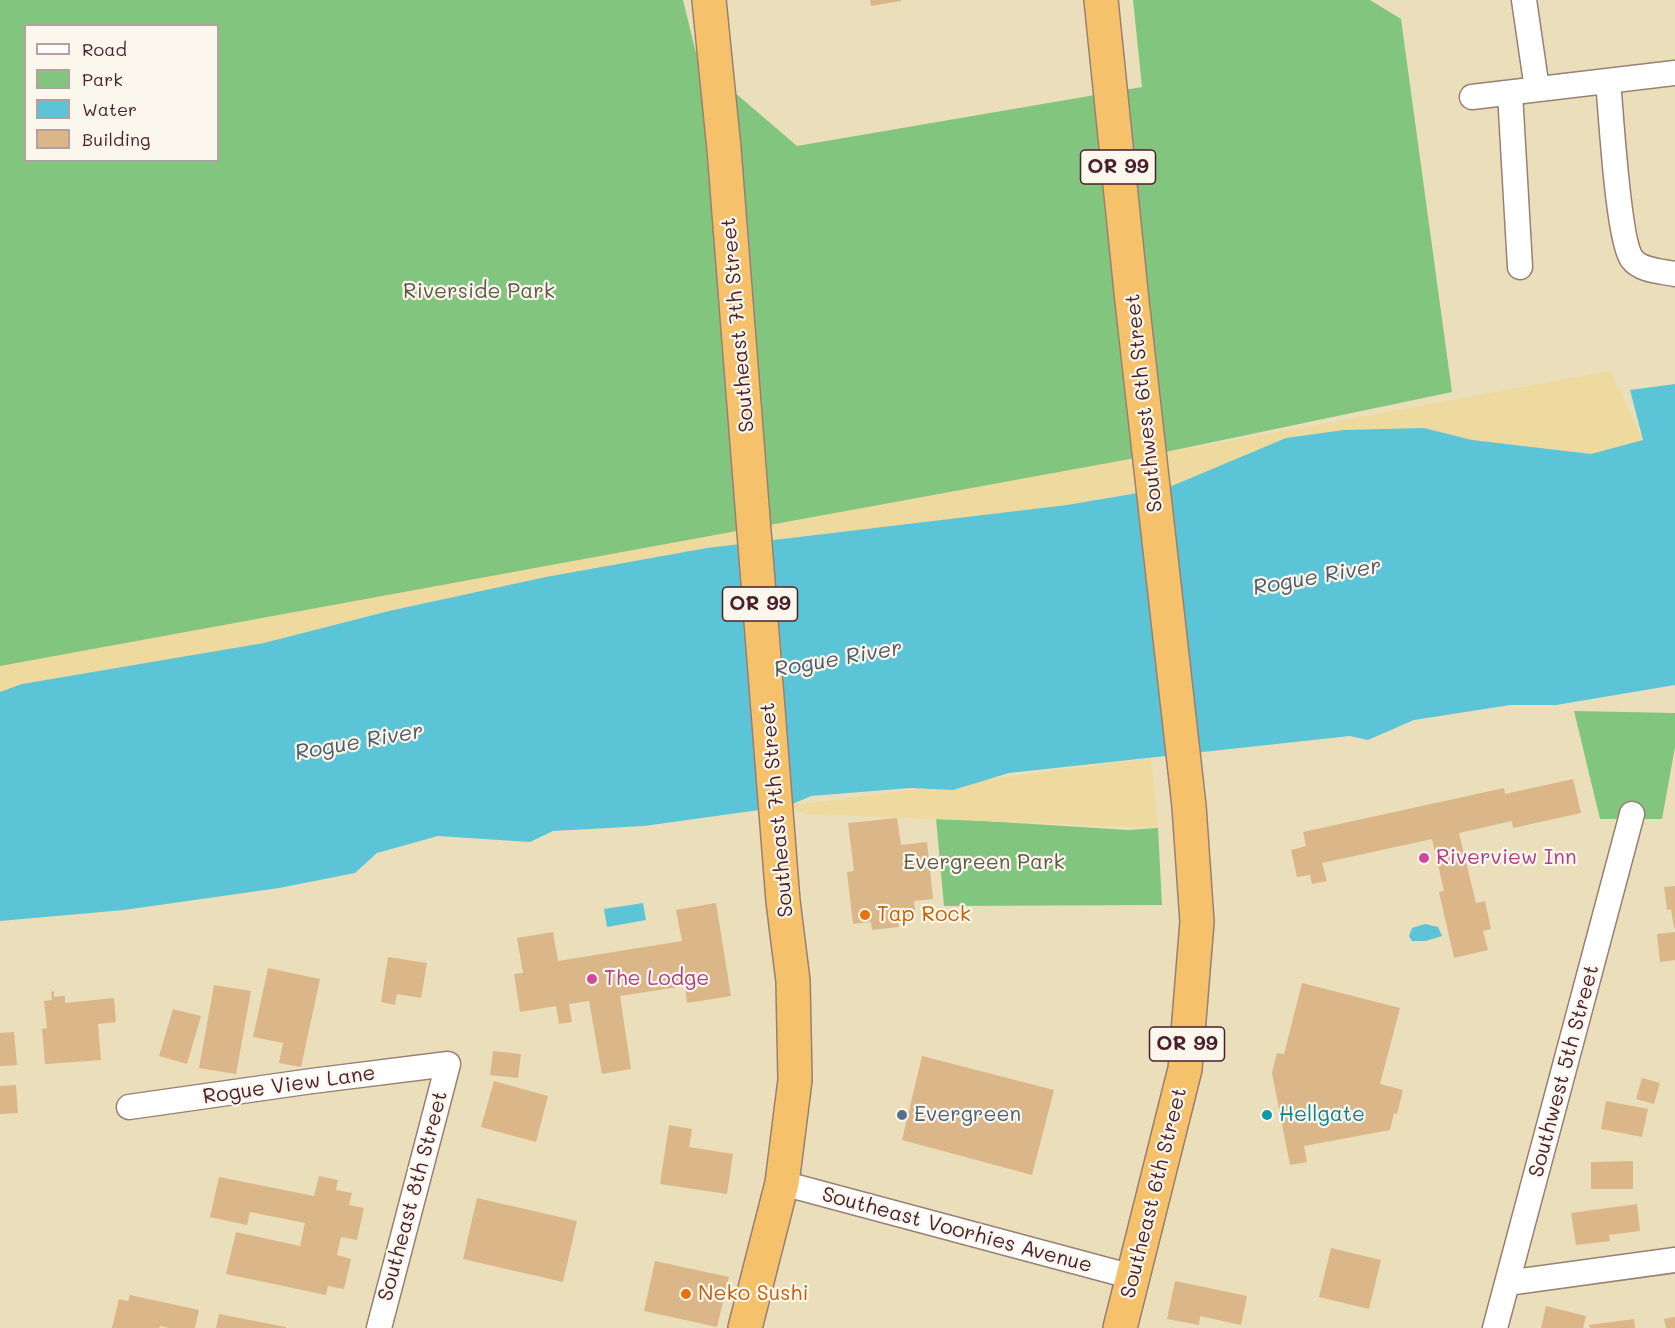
<!DOCTYPE html>
<html>
<head>
<meta charset="utf-8">
<style>
	body { margin:0 }
	#map { position:relative; width:1675px; height:1328px; overflow:hidden; background:#ebdfbb; font-family:Mali,sans-serif }
	canvas { display:block }
	.legend { position:absolute; left:24px; top:24px; width:195px; height:138px; box-sizing:border-box; background:#fbf7ec; border:2px solid #b4a19f; margin:0; padding:8px 10px; list-style:none; font-size:18px; color:#4a1f2b }
	.legend li { display:flex; align-items:center; gap:12px; height:30px }
	.legend b { width:30px; border:2px solid #b4a19f }
</style>
</head>
<body>
<div id="map">
<canvas width="1675" height="1328"></canvas>
<ul class="legend">
<li><b style="height:8px;background:#fff"></b>Road</li>
<li><b style="height:16px;background:#82c57f"></b>Park</li>
<li><b style="height:16px;background:#5bc4d7"></b>Water</li>
<li><b style="height:16px;background:#dab689"></b>Building</li>
</ul>
</div>
<script>
const context = document.querySelector('canvas').getContext('2d');
context.lineJoin = 'round';
function fill(path, color) { context.fillStyle = color; context.fill(path, 'evenodd'); }
function stroke(path, color, width, dash) { context.strokeStyle = color; context.lineWidth = width; context.lineCap = dash ? 'butt' : 'round'; context.setLineDash(dash || []); context.stroke(path); }
function drawText(font, color, halo, rows, align = 'center') {
  context.font = font + ' Mali,sans-serif'; context.lineWidth = 4.5; context.setLineDash([]); context.textBaseline = 'middle'; context.strokeStyle = halo; context.fillStyle = color; for (const [text, x, y, turn = 0] of rows) {
    context.save(); context.translate(x, y); context.rotate((+turn || 0) * Math.PI / 180); context.textAlign = isNaN(turn) ? turn : align; if (halo) context.strokeText(text, 0, 0); context.fillText(text, 0, 0); context.restore();
  }
}
fill(new Path2D(`
	M0,0H683L698,61L797,146L1142,87L1133,0H1370L1401,19L1452,392L707,548L0,668ZM26,26H218V160H26Z
	M1574,711L1675,713V747L1662,819H1600Z
	M936,818L1128,830L1158,828L1162,905L944,906Z`), '#82c57f');
fill(new Path2D(`
	M1610,371L1643,440L1591,455L1167,488L721,565L0,697V666Z
	M1151,758L1158,828L805,814L788,806Z`), '#eeda9e');
fill(new Path2D(`
	M1675,384V685L1556,705H1510L1414,720L1368,740L1350,736L1009,773L953,790L911,788L811,796L788,806L644,826L553,831L530,842L438,836L377,853L355,873L279,888L124,910L0,921V692L22,684L264,643L389,611L546,577L707,548L1067,505L1167,488L1286,438L1344,430L1424,428L1472,440L1591,454L1643,440L1630,390Z
	M643,903L646,920L607,927L604,909Z
	M1425,924L1438,927L1442,936L1426,941H1412L1409,936L1412,928Z`), '#5bc4d7');
fill(new Path2D(`
	M870,0H901V1L871,6Z
	M1573,779L1581,813L1513,828L1512,821L1459,833L1476,903L1485,901L1491,929L1483,931L1488,950L1454,958L1439,892L1444,891L1432,839L1322,863L1327,881L1312,884L1310,875L1297,877L1291,850L1306,846L1303,832L1504,788L1505,794Z
	M897,818L901,845L927,842L933,899L914,901L916,918L898,921L899,927L872,930L871,922L853,924L847,872L854,871L848,823Z
	M1675,886V928H1674L1671,909L1667,910L1664,887Z
	M716,903L731,996L687,1003L685,986L620,996L631,1069L602,1074L589,1001L569,1004L572,1022L559,1024L556,1006L520,1012L514,974L523,973L517,938L553,932L558,961L682,941L676,910Z
	M1675,932V960L1660,962L1657,934Z
	M388,957L427,963L421,998L397,994L395,1005L381,1002Z
	M268,968L320,979L301,1067L279,1063L283,1043L253,1037Z
	M1302,983L1400,1008L1380,1084L1403,1090L1397,1114L1394,1113L1390,1130L1304,1146L1307,1162L1290,1165L1272,1073L1277,1053L1284,1054Z
	M214,985L251,991L236,1074L199,1068Z
	M54,991V997L65,996V1003L114,998L116,1022L98,1024L101,1060L45,1064L42,1029L47,1028L44,1001L52,1000L51,992Z
	M173,1009L201,1016L187,1064L159,1056Z
	M14,1032L17,1065L0,1066V1033Z
	M493,1051L521,1054L518,1078L490,1075Z
	M922,1056L1054,1090L1032,1175L902,1140Z
	M1642,1078L1660,1083L1654,1104L1636,1099Z
	M494,1081L548,1096L536,1142L481,1127Z
	M16,1085L18,1113L0,1114V1086Z
	M1606,1101L1648,1109L1642,1137L1601,1129Z
	M669,1125L692,1129L689,1147L733,1154L727,1194L660,1184Z
	M1633,1161V1189H1591V1162Z
	M319,1176L338,1180L336,1190L352,1193L349,1205L364,1208L357,1240L341,1237L337,1255L351,1259L344,1289L328,1286L326,1295L226,1274L236,1232L300,1246L305,1223L250,1212L247,1225L210,1217L219,1177L314,1196Z
	M477,1198L577,1221L563,1282L463,1259Z
	M1637,1204L1640,1231L1609,1235L1610,1241L1576,1245L1571,1213Z
	M1331,1248L1381,1260L1369,1309L1319,1297Z
	M655,1261L729,1277L717,1327L644,1311Z
	M1175,1281L1247,1296L1241,1325L1200,1316L1199,1325L1167,1319Z
	M130,1295L199,1310L195,1328H169L160,1326L159,1328H112L119,1299L128,1301Z
	M1546,1306L1586,1316L1583,1328H1541Z
	M219,1314L286,1327V1328H216Z
	M1675,1317V1328H1666L1664,1319Z
	M1634,1319L1635,1328H1590L1589,1325Z`), '#dab689');
const minor = new Path2D(`
	M1524,0L1537,89
	M1608,81C1611,112 1618,241 1632,259C1641,271 1661,271 1675,274
	M1510,93L1520,267
	M1472,97L1675,73
	M129,1107L312,1081L448,1064L379,1328
	M782,1183L1133,1277
	M1507,1283L1675,1260
	M1495,1328L1632,814`);
const highway = new Path2D(`
	M709,0L724,149L783,901L793,981L795,1080L782,1183L745,1328
	M1101,0L1132,301L1189,806L1197,922L1185,1069L1120,1328`);
stroke(minor, '#9a7f73', 27);
stroke(highway, '#9a7f73', 36);
stroke(minor, '#fff', 24);
stroke(highway, '#f5c16b', 33);
for (const [x, y, r, color] of [
	[1424,858,6,"#d1479c"],
	[865,915,6,"#e8710a"],
	[592,979,6,"#d1479c"],
	[902,1115,6,"#5c6f8a"],
	[1267,1115,6,"#0f9aa8"],
	[686,1294,6,"#e8710a"]
]) { const dot = new Path2D(); dot.arc(x, y, r, 0, 2 * Math.PI); context.fillStyle = color; context.fill(dot); stroke(dot, '#fbf7ec', 2); }
for (const [x, y, w] of [
	[1118,167,75],
	[760,604,75],
	[1187,1044,75]
]) { const box = new Path2D(); box.roundRect(x - w / 2, y - 17, w, 34, 4.5); context.fillStyle = '#fbf7ec'; context.fill(box); stroke(box, '#4a1f2b', 1.5); }
drawText('bold 20px', '#4a1f2b', null, [
	["OR 99",1118,167],
	["OR 99",760,604],
	["OR 99",1187,1044]
]);
drawText('21px', '#5e5948', '#fbf7ec', [
	["Riverside Park",479,292],
	["Evergreen Park",984,863]
]);
drawText('21px', '#4a1f2b', '#fbf7ec', [
	["Southeast 7th Street",738,325,-95],
	["Southwest 6th Street",1144,403,-96],
	["Southeast 7th Street",777,810,-95],
	["Southwest 5th Street",1564,1071,-75],
	["Rogue View Lane",289,1085,-8],
	["Southeast 6th Street",1154,1193,-76],
	["Southeast 8th Street",413,1196,-75],
	["Southeast Voorhies Avenue",957,1230,15]
]);
drawText('21px', '#b23c85', '#fbf7ec', [
	["Riverview Inn",1436,858],
	["The Lodge",604,979]
], 'left');
drawText('21px', '#c56008', '#fbf7ec', [
	["Tap Rock",877,915],
	["Neko Sushi",698,1294]
], 'left');
drawText('21px', '#4e5e75', '#fbf7ec', [
	["Evergreen",914,1115]
], 'left');
drawText('21px', '#0d838f', '#fbf7ec', [
	["Hellgate",1279,1115]
], 'left');
drawText('italic 22px', '#505967', '#fbf7ec', [
	["Rogue River",1317,577,-10],
	["Rogue River",838,659,-10],
	["Rogue River",359,742,-10]
]);
</script>
</body>
</html>
